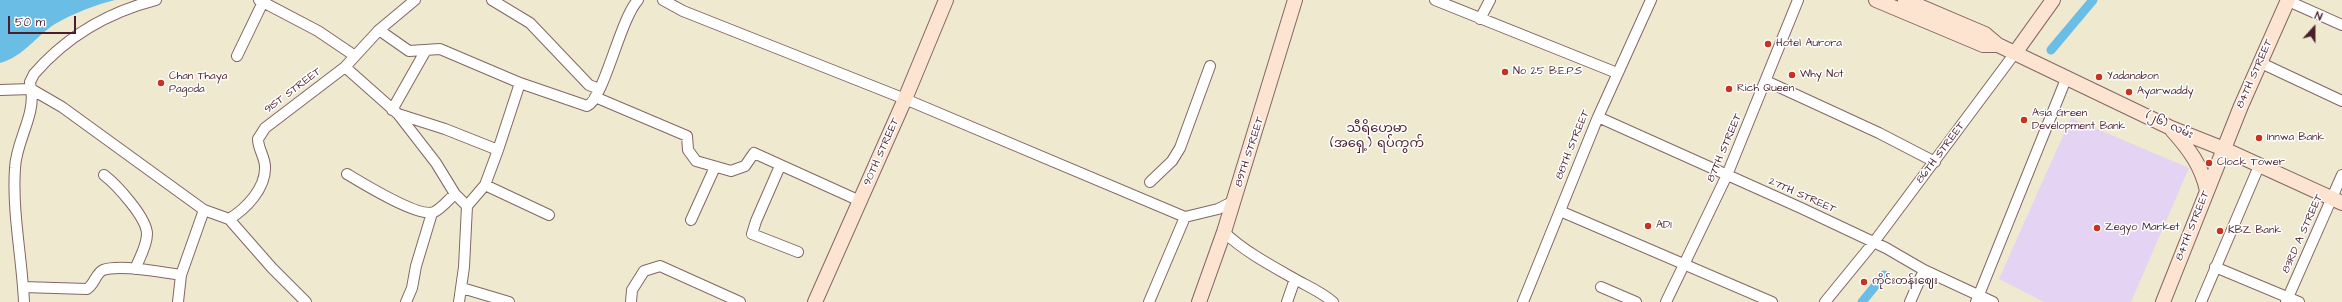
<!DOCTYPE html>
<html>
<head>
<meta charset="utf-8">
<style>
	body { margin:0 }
	#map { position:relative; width:2342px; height:302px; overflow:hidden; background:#efe9d0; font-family:"Architects Daughter",sans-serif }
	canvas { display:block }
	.north { position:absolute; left:2294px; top:8px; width:40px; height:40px; -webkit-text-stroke:3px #fff; paint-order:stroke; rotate:21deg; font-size:11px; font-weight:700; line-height:16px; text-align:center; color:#4a1f2b }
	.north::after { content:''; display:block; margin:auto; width:14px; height:18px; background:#4a1f2b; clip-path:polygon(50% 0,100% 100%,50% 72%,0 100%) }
	.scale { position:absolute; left:8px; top:16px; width:68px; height:18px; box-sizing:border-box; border:2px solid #4a1f2b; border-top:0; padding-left:5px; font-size:12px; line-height:14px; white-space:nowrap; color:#4a1f2b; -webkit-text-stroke:3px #fff; paint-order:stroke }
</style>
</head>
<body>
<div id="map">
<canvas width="2342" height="302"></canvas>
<div class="north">N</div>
<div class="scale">50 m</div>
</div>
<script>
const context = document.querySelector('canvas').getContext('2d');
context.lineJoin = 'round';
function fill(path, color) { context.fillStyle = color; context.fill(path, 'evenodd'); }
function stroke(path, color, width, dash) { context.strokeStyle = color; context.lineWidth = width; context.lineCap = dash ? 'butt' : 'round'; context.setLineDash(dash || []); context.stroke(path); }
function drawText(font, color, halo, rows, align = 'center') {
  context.font = font + ' "Architects Daughter","Noto Sans Myanmar",sans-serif'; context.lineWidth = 3; context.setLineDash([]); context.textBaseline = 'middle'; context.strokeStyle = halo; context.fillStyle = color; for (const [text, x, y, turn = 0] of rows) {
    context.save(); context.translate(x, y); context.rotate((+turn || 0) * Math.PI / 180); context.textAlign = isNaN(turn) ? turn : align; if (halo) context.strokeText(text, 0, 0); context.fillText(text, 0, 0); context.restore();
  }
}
fill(new Path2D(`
	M2071,118L2189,168L2131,302H2044L1999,279Z`), '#e4d3f2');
fill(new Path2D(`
	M0,0H115C95,5 74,13 55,24C36,36 23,57 0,63Z`), '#6abee6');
stroke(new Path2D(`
	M2051,50L2093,0
	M1862,302L1884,275`), '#6abee6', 9);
const street = new Path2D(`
	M259,0L318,31L355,56
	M492,0L530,23L589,85L599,89
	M663,0L683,11L905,99L1185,217L1218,209L1234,201
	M1435,0L1617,73
	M2286,0L2342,25
	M1480,19L1490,0
	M379,30L409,51L440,49L520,83L587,106C604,99 620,19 638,0
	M237,56L263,2
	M2261,63L2342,101
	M345,67L398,114L436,163L455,194L467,206L464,267L459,302
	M1766,81L1879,133L1935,162
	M0,90L31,89L30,82L34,74C67,36 109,12 156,0
	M595,97L687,136L688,150L696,161L731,171L745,166L754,153L860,201
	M392,110L426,50
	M398,114L445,129L498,150L520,83
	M1598,117L1801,208L1886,248L1924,270L1993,302
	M780,166L756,221L752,234L798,252
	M347,174C362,183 419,218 434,212C441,209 449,199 455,194
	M104,175C117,185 147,218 147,234C147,246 139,259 135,269
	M1150,182L1172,161L1180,148L1210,66
	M485,185L549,215
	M467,206L485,185L498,150
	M1560,211L1772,302
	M229,219C246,209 266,188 265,167C265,157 258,149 258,139L265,128L345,67L379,30L415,0
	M691,220L715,167
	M1224,232C1244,251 1270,265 1293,278C1307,286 1320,291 1333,302
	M2215,267L2299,302
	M23,287L87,289C94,285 96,273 103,270C120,264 162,272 181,275
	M1601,287L1636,302
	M462,288L509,302
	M24,302C22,258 12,212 15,168C16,141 36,115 31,89L62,107L204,210L229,219L272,268L306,302
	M178,302L181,275L204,210
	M406,302L412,288L416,266L432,213
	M631,302L632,290L644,271L660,266L740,302
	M1149,302L1185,217
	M1287,302L1295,279
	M1523,302L1598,117L1651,0
	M1666,302L1727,175L1798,0
	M1825,302L1874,242L2015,53
	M1910,302L1924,270
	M1976,302L2066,79
	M2201,302L2259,166
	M2286,302L2342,175`);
const secondary = new Path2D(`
	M1876,0L1983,45H1998
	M1905,0L1985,34L1998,45L2171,128L2224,149L2342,203
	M2015,53L2053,0
	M2172,130C2189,149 2202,166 2207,191
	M815,302L905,99L946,0
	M1199,302L1224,232L1295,0
	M2163,302L2241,106L2288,0`);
stroke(street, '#846665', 12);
stroke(secondary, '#846665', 16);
stroke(street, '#fff', 10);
stroke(secondary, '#fde4d0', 14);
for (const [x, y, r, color] of [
	[1768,44,4,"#c8321e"],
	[1505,72,4,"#c8321e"],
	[1792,75,4,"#c8321e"],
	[2099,77,4,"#c8321e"],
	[161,83,4,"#c8321e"],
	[1729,89,4,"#c8321e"],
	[2129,92,4,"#c8321e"],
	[2024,120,4,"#c8321e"],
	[2259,138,4,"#c8321e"],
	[2209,163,4,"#c8321e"],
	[1648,226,4,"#c8321e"],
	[2097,228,4,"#c8321e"],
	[2220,231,4,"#c8321e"],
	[1864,282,4,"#c8321e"]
]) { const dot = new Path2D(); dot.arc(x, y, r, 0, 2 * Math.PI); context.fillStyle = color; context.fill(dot); stroke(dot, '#fff', 1.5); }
drawText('11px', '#4a1f2b', '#fff', [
	["Hotel Aurora",1776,44],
	["No 25 B.E.P.S",1513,72],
	["Why Not",1800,75],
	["Chan Thaya",169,77],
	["Pagoda",169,90],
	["Yadanabon",2107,77],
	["Rich Queen",1737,89],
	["Ayarwaddy",2137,92],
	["Asia Green",2032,114],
	["Development Bank",2032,127],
	["Innwa Bank",2267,138],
	["Clock Tower",2217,163],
	["AD1",1656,226],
	["Zegyo Market",2105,228],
	["KBZ Bank",2228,231],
	["ကိုင်းတန်းဈေး",1872,282]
], 'left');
drawText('11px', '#4a1f2b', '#fff', [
	["84TH STREET",2255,74,-66],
	["91ST STREET",293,91,-37],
	["(၂၆) လမ်း",2169,126,24],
	["88TH STREET",1573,145,-68],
	["87TH STREET",1725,148,-67],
	["90TH STREET",882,152,-66],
	["89TH STREET",1250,152,-72],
	["86TH STREET",1941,153,-53],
	["27TH STREET",1802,196,24],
	["84TH STREET",2193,226,-68],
	["83RD A STREET",2303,234,-66]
]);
drawText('13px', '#4a1f2b', '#fff', [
	["သီရိဟေမာ",1377,129],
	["(အရှေ့) ရပ်ကွက်",1377,144]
]);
</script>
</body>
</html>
